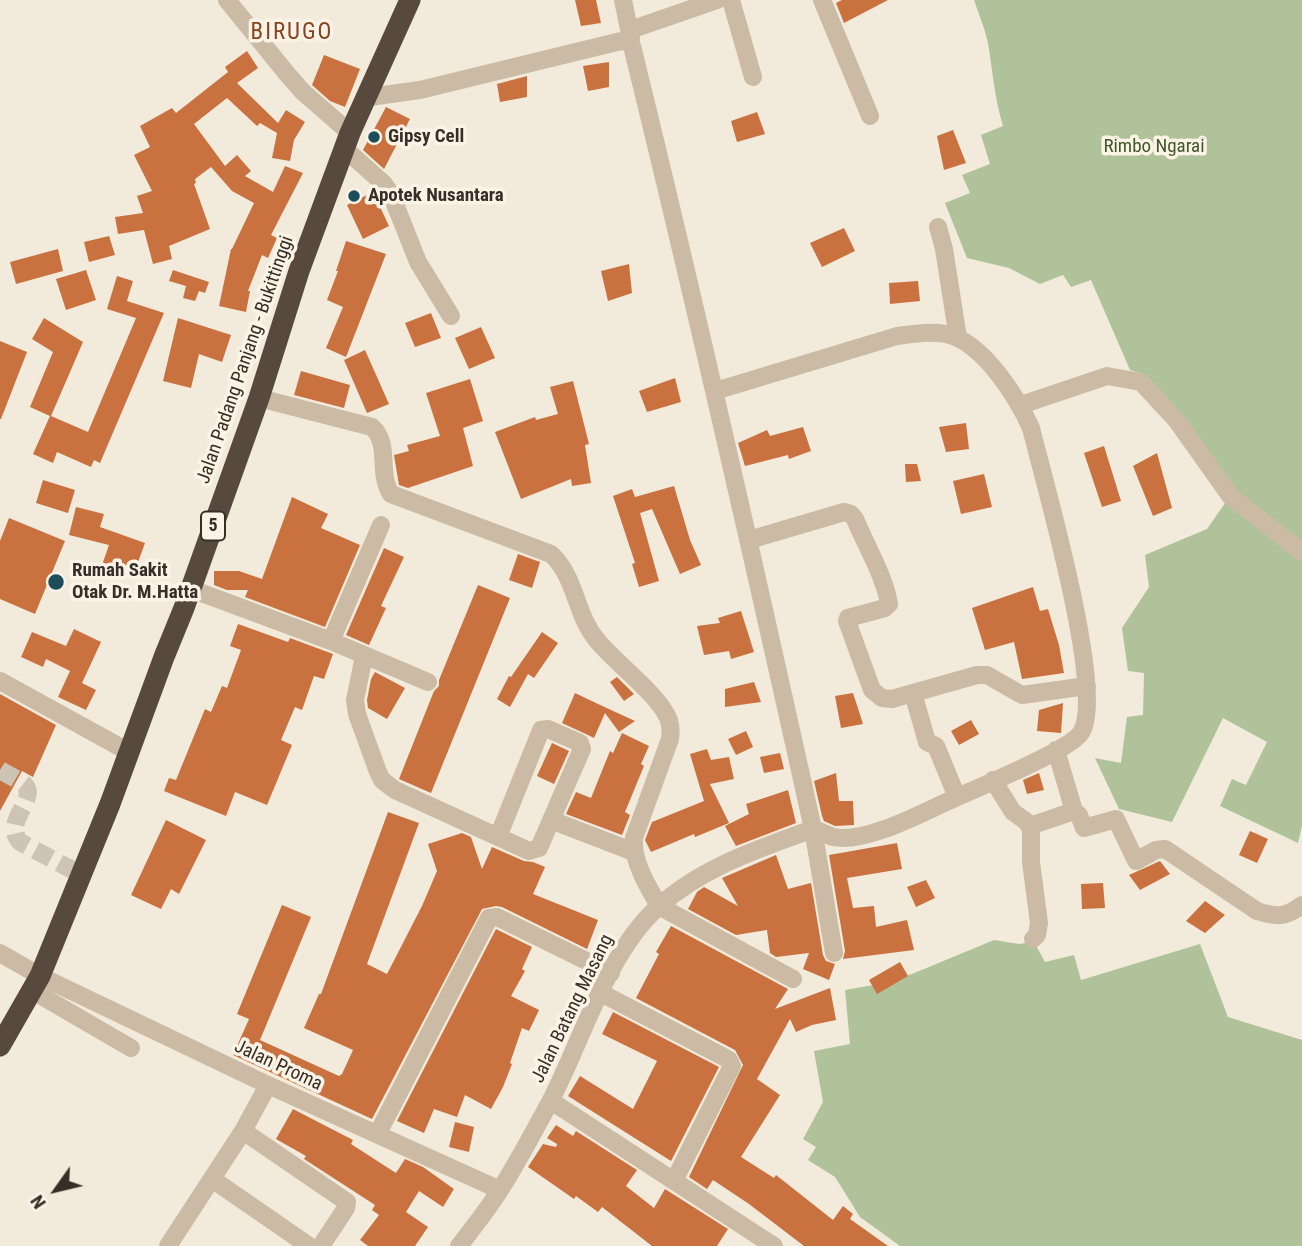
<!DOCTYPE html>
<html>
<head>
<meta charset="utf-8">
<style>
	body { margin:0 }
	#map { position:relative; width:1302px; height:1246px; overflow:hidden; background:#f2eada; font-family:"Roboto Condensed",sans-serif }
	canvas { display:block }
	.north { position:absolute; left:21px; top:1155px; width:70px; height:70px; -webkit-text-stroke:5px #faf3e6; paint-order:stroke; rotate:236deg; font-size:19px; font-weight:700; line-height:28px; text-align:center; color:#372e27 }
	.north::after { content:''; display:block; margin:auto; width:24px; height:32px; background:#372e27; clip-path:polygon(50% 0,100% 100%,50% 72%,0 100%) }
</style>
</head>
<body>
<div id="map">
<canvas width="1302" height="1246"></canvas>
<div class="north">N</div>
</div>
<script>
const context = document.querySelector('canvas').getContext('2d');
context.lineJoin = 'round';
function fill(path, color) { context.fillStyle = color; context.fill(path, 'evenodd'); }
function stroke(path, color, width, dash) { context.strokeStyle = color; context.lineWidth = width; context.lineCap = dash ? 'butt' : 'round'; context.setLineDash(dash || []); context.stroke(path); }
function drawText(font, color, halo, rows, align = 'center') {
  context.font = font + ' "Roboto Condensed",sans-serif'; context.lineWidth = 7; context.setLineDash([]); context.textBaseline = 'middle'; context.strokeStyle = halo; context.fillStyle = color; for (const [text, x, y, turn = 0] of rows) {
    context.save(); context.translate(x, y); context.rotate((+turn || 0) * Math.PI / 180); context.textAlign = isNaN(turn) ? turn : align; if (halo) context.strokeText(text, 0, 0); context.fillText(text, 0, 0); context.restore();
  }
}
fill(new Path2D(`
	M974,0H1302V826L1298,843L1220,806L1232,779L1246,785L1267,742L1223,718L1172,822L1119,809L1095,758L1121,763L1127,717L1143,715L1144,673L1128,671L1122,628L1149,587L1145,555L1207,529L1228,499L1143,374L1130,370L1091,280L1071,287L1063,275L1040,284L1009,268L967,258L945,203L970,193L962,175L990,164L981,135L1003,126C995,100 993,75 989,49C987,33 979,15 974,0Z
	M994,940L1019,944L1034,942L1045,962L1074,955L1081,980L1200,944L1228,1017L1302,1040V1246H900L860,1217L835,1177L808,1160L816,1147L803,1139L823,1102L814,1051L850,1044L845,990L879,984L912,974Z`), '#b0c299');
fill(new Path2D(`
	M575,0H596L601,23L581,26Z
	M842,0H888L844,23L836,3Z
	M247,51L258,68L237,83L278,123L286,110L305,122L294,140L290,161L272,158L277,133L260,123L257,126L227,98L194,124L225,166L237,155L251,171L245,176L273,192L285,166L303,173L271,235L277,238L268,258L262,255L248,291H250L246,312L219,306L231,249H232L254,203L232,191L211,167L195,179L196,183L194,184L210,229L169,246L172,259L153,264L144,230L118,234L115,217L143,213L137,196L152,191L134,155L150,147L140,126L172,108L176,113L228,72L225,67Z
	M324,55L360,69L345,107L330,101L312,85Z
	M609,62V87L588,91L583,66Z
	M527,76V97L500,102L497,84Z
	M386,107L410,119L384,169L363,150Z
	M757,112L765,134L737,142L731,121Z
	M953,130L966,163L944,170L937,136Z
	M373,192L389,226L363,239L347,205Z
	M844,228L855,251L822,267L810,243Z
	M109,236L115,255L89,262L84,242Z
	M346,241L386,254L346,357L326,348L343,307L327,300L338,271H336Z
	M58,249L63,271L16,284L10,262Z
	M629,264L632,293L608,301L601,271Z
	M86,270L96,300L66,310L56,279Z
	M173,270L209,282L205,293L199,291L195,301L183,298L186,286L169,281Z
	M117,276L133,281L127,301L164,313L100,463L94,460L91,467L57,452L53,463L33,454L50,416L30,407L53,352L32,339L44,318L83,342L51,416L88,432L136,318L107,309Z
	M918,281L920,301L890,304L889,283Z
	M431,313L441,338L415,347L405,323Z
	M178,318L231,335L222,362L199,354L191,388L163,381Z
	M481,327L495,358L469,369L455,338Z
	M0,341L27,352L1,419H0Z
	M365,350L389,404L367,413L344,360Z
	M301,371L350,385L344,408L294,395Z
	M675,378L681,402L647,412L639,391Z
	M470,379L483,421L463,428L473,466L408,488L399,485L394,455L409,451L407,445L440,436L426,393Z
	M573,381L589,444L585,445L591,483L572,486L571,479L521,499L495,432L535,417L536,420L558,414L550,387Z
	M966,423L969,449L946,452L939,427Z
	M803,427L811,451L789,459L788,455L745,466L738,443L767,430L770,436Z
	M1104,446L1121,501L1102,507L1084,453Z
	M1157,453L1172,508L1153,516L1133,466Z
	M905,464H917L921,481L906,482Z
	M984,474L992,507L961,514L953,481Z
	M43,480L75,490L68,513L36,503Z
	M674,486L690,540L701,565L680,574L652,509L640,513L659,581L639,587L632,564L635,563L613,496L632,489L635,497Z
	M292,497L328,514L321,528L360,545L325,627L245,597L248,590H227L214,585V571H239L262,579Z
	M76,507L104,514L100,527L145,543L133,576L102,565L109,545L69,535Z
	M9,518L65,541L35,614L0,599V541Z
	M384,548L404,557L381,606L386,608L369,645L346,635Z
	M518,554L540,562L532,588L509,580Z
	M478,585L510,598L431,793L399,779L434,691L439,686V680Z
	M1033,587L1040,611L1048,609L1059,645L1064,673L1022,679L1014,642L985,650L972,608Z
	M741,611L754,652L731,659L729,651L704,655L697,626L720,623L718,618Z
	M238,624L288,642L290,638L333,654L324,679L314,676L302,710L295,707L281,740L292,745L267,805L235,792L226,816L164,791L169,778L176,780L205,709L211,712L222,686L227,688L241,650L230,646Z
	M74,629L101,642L82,683L96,690L86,710L58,697L70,671L46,659L43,667L21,657L32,632L66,646Z
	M542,632L558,643L534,678L528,674L510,707L497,699L509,676L511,677Z
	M375,672L405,688L387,719L368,708L367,700L371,679Z
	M617,677L634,694L624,701L610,682Z
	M754,682L761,702L725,707V689Z
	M575,693L598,704L635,721L619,732L605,713L594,738L588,735L562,723Z
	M853,693L863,724L841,728L835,696Z
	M0,694L56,725L33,777L22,771L0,811Z
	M1063,703L1061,733L1037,731L1039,710Z
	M971,720L979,734L959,745L951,731Z
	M746,731L753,747L736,755L728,739Z
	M622,733L649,746L641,764L644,766L625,812L630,815L622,835L566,814L576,792L591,798L610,751L613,753Z
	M552,743L569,751L554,784L537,776Z
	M707,749L711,760L729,757L734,779L710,784L729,823L695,837L694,834L651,852L645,840L652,822L704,801L690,754Z
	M780,753L784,769L764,773L760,757Z
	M836,773L839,801H853L854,825L835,826L824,821L822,816L814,781Z
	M1039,773L1044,790L1027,794L1023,780Z
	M788,790L796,823L736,846L725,826L749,814L746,804Z
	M388,812L419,823L367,964L387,974L422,906L437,871L428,844L462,833L471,837L482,869L492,847L524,861L533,862L545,867L533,894L598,920L587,949L502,907L496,906L482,909L372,1119L233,1055L249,1019L237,1014L282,905L311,917L260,1040L339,1076L342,1074L353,1050L304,1028L319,994H321Z
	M166,820L206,840L179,894L171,889L161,909L131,895Z
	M1250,831L1268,839L1257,863L1239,855Z
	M897,843L902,869L847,878L853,908L874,906L876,927L907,920L914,950L843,959L845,951L829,855Z
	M776,855L788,889L811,883L823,955L826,961L835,964L829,980L803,969L809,953L776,957L770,953L767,930L736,935L688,909L697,892L704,887L738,906L722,878Z
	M1160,861L1170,874L1140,890L1129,875Z
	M926,880L935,898L916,907L907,887Z
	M1103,883L1105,908L1082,909L1081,884Z
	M1205,901L1225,915L1205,933L1186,921Z
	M671,926L788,989L775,1009L830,988L836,1020L812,1025L796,1032L790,1019L757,1079L780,1095L741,1157L774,1178L776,1175L833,1220L843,1206L853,1214L850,1219L888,1246H804L749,1204L713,1180L707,1189L689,1177L743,1065L735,1050L636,998L659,954L656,952Z
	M496,929L532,947L522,969L525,971L511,996L539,1010L529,1031L522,1028L510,1063L512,1064L503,1087L491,1109L465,1095L457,1117L434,1109L424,1133L397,1121Z
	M900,962L908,976L877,994L869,980Z
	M613,1012L719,1067L671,1161L568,1096L580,1076L633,1109L657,1061L602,1034Z
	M293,1109L353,1140L351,1144L396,1173L405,1159L423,1167L454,1189L443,1207L419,1191L406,1212L428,1227L415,1246H368L360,1240L379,1215L372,1210L375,1205L304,1159L306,1156L276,1139Z
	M455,1122L474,1127L469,1152L449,1147Z
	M556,1125L573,1136L576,1131L637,1170L626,1186L654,1208L665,1189L728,1229L717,1246H652L602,1207L598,1212L576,1196L574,1199L528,1167L543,1144L556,1147L557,1144L547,1138Z`), '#ca7140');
stroke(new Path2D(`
	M0,770C8,775 18,779 25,785C38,799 2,822 20,842L80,874`), '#cdc4b6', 18, [18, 9]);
stroke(new Path2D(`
	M227,0L288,75L303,92L350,133
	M623,0L631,39
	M731,0L753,77
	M822,0L870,116
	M630,30L717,0
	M369,97L420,90L621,41L628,42L632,46C696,306 755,567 813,829C820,831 827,835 833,837C866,844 923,812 953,799C979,787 1066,752 1080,734C1108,699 1043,478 1031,428C1017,397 983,342 946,334C929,331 914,334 897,336L715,391
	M345,149L384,184L391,194L418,262L451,316
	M938,227L944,249L958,338
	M259,398L372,427C391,444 377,473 391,494L551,554C576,577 575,613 596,639C613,661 658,694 668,718C671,725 671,732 670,739L634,838C632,861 648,887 659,906L793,979
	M1021,405L1107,376L1141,382L1177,421L1231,497L1302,552
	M749,540L844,512L851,514L855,519C866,546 885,577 889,604L885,608L848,618L847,621L872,690L882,698L892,699L977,675H987L1022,695L1087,686
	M191,589L331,641L428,682
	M331,641L381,525
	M364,656L355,700L357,714L378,772L382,780L395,790L529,851L539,848L582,749L580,743L548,729L541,730L498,837
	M0,681L129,752
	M913,693L927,742L936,746L957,797
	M1056,750L1074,811
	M993,780L1013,812L1027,822L1031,830V862L1039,923L1037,935L1033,939
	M551,820L634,852
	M1030,826L1074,811L1079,815L1084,828L1116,819L1136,861L1156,850L1165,849L1257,911C1276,917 1285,918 1302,905
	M0,953L40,976L268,1085L500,1190
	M33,991L131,1048
	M601,993L722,1056L729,1060L732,1066L674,1181
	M551,1101L774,1246
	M243,1131L268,1085
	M378,1133L489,918L497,917L611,973
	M212,1179L309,1246
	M168,1246L243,1131L347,1202L346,1208L321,1246
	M459,1246C473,1228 488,1209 500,1190C518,1162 534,1131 550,1102C582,1041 606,954 658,907C702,867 758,849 813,829L834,953`), '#cbbba5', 18);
stroke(new Path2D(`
	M0,1046L40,976L110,804L164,657L184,608L259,398L299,271L350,133L410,0`), '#58493e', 21);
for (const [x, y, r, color] of [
	[374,137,7,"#1b4e5a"],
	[354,196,7,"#1b4e5a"],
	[56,582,9,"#1b4e5a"]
]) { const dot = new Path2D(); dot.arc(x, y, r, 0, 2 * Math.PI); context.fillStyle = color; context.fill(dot); stroke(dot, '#faf3e6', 2.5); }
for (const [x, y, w] of [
	[213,526,24]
]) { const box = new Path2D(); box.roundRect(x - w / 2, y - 14.5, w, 29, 5); context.fillStyle = '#faf3e6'; context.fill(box); stroke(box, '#372e27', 2); }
drawText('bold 18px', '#372e27', null, [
	["5",213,526]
]);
drawText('bold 19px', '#372e27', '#faf3e6', [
	["Gipsy Cell",388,137],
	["Apotek Nusantara",368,196],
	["Rumah Sakit",72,571],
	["Otak Dr. M.Hatta",72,593]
], 'left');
drawText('19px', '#41562a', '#faf3e6', [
	["Rimbo Ngarai",1154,147]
]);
drawText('19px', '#372e27', '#faf3e6', [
	["Jalan Padang Panjang - Bukittinggi",246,360,-71],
	["Jalan Batang Masang",573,1009,-64],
	["Jalan Proma",278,1066,25]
]);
context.letterSpacing = '2px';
drawText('23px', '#89431d', '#faf3e6', [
	["BIRUGO",292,33]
]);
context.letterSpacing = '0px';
</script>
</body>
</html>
